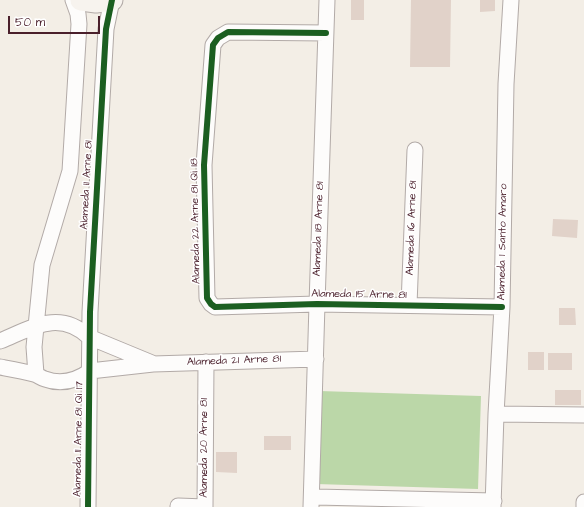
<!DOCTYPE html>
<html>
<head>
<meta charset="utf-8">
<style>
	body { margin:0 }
	#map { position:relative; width:584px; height:507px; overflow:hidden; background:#f3eee6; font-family:"Architects Daughter",sans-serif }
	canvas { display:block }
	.scale { position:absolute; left:8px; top:16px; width:92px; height:18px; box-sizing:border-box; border:2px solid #4a1f2b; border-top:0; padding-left:5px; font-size:12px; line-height:14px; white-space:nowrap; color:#4a1f2b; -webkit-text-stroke:3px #fff; paint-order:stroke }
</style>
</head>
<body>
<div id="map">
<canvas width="584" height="507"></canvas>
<div class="scale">50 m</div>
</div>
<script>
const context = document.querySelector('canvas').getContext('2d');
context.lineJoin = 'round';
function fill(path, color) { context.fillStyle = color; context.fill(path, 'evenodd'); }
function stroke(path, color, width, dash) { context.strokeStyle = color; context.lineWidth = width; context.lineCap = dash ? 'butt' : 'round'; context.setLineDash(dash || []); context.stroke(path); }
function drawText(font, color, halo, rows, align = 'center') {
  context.font = font + ' "Architects Daughter",sans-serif'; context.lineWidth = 3; context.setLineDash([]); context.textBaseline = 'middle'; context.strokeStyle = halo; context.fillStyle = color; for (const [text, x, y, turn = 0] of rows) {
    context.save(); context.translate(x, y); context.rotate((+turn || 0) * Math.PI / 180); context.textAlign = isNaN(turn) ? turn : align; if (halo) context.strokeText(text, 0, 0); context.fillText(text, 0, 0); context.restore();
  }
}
fill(new Path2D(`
	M319,391L481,396L478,489L316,484Z`), '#bbd7a8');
fill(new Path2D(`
	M351,0H364V20H351Z
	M411,0H451L450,67H410Z
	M480,0H495V11L480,12Z
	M553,219L578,220L577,238L552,236Z
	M559,308H575L576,325H559Z
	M528,352H544V370H528Z
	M548,353H572V370H548Z
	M555,390H581V405H555Z
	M264,436H291V450H264Z
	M216,452H237V473L216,472Z`), '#e1d2c9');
const minor = new Path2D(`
	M326,33L228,32L218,38L213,45L204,165L207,298L211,304L215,307L317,304L502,307
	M409,305L415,150
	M0,341C32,328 59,309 89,337L152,363
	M0,367C11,369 23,371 34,374C38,375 41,378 45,379C61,385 76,381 90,371L153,364L316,359
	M36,374L34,347L42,265L70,171L79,24L78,14L73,0
	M496,414L584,415
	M315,497L494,501
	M178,506L205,507L206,362
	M88,507L90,312L106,29L112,0
	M311,507L317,304L327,0
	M493,507L496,414L502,307L506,84L511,0
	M584,507V502`);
const secondary = new Path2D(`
	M81,0L96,2L112,0`);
stroke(minor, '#b2aaa7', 17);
stroke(secondary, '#b2aaa7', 23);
stroke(minor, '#fdfcfb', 15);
stroke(secondary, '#f7f3ee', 21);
stroke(new Path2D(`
	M326,33L228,32L218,38L213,45L204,165L207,298L211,304L215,307L317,304L502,307
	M88,507L90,312L106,29L112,0`), '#1b5e20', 6);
drawText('11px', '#4a1f2b', '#fff', [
	["Alameda 11 Arne 81",87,185,-87],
	["Alameda 22 Arne 81 Qi 18",196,221,-91],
	["Alameda 16 Arne 81",412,228,-88],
	["Alameda 18 Arne 81",319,229,-88],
	["Alameda 1 Santo Amaro",503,242,-89],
	["Alameda 15 Arne 81",359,295,1],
	["Alameda 21 Arne 81",234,361,-2],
	["Alameda 11 Arne 81 Qi 17",79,439,-89],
	["Alameda 20 Arne 81",205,448,-90]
]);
</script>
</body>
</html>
